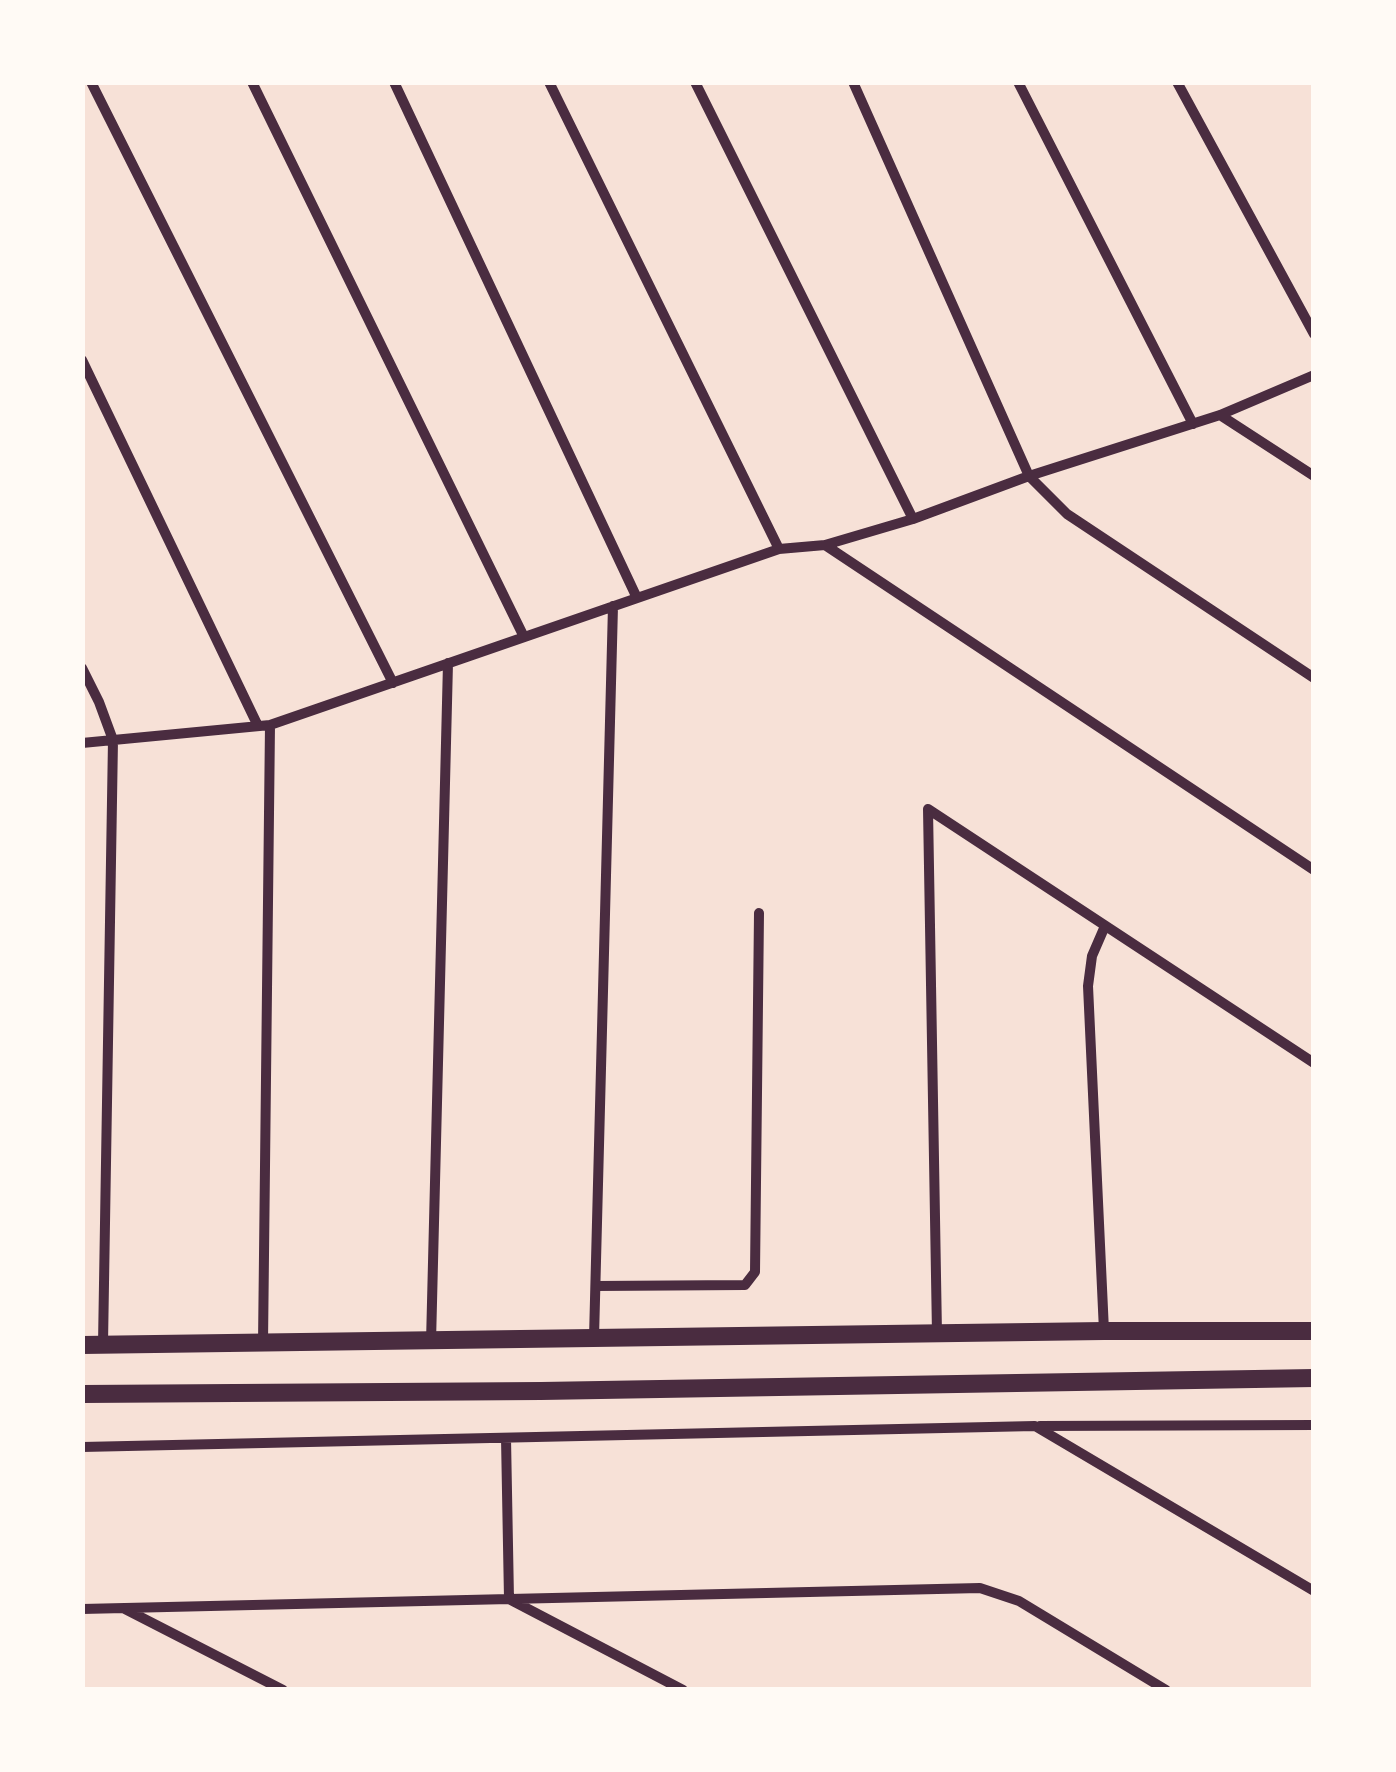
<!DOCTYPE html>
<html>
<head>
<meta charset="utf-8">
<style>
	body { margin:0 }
	#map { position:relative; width:1396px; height:1772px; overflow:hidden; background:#f7e1d7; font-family:"Open Sans",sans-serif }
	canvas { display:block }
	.frame { position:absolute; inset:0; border:85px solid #fffaf5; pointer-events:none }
</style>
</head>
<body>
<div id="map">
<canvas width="1396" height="1772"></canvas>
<div class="frame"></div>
</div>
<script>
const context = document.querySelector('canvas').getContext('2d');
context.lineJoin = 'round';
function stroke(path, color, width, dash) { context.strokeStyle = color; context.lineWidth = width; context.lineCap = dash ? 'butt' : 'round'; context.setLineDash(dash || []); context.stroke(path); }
stroke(new Path2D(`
	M91,82L393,683
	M252,82L524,637
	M394,82L637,598
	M549,82L779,549
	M695,82L913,519
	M853,82L1029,476L1067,514L1314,678
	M1018,82L1193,424
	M1177,82L1314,334
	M82,360L258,726
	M1220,415L1314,476
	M825,545L1314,870
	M82,668L99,702L113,740L103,1344
	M82,743L270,725L779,549L825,545L913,519L1029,476L1220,415L1314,375
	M928,809L937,1334
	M928,809L1314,1063
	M596,1286L745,1285L755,1272L759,913
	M1104,1331L1088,986L1092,956L1105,926
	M594,1338L613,606
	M431,1342L448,663
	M263,1343L270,725
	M1040,1426L1314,1425
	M506,1438L509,1599L683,1690
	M82,1447L1035,1426L1314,1591
	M82,1609L980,1588L1019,1601L1166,1690
	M125,1609L283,1690`), '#4a2c40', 10);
stroke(new Path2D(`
	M82,1345L1104,1331H1314
	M82,1394L541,1391L1314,1378`), '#4a2c40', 18);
</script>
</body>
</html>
